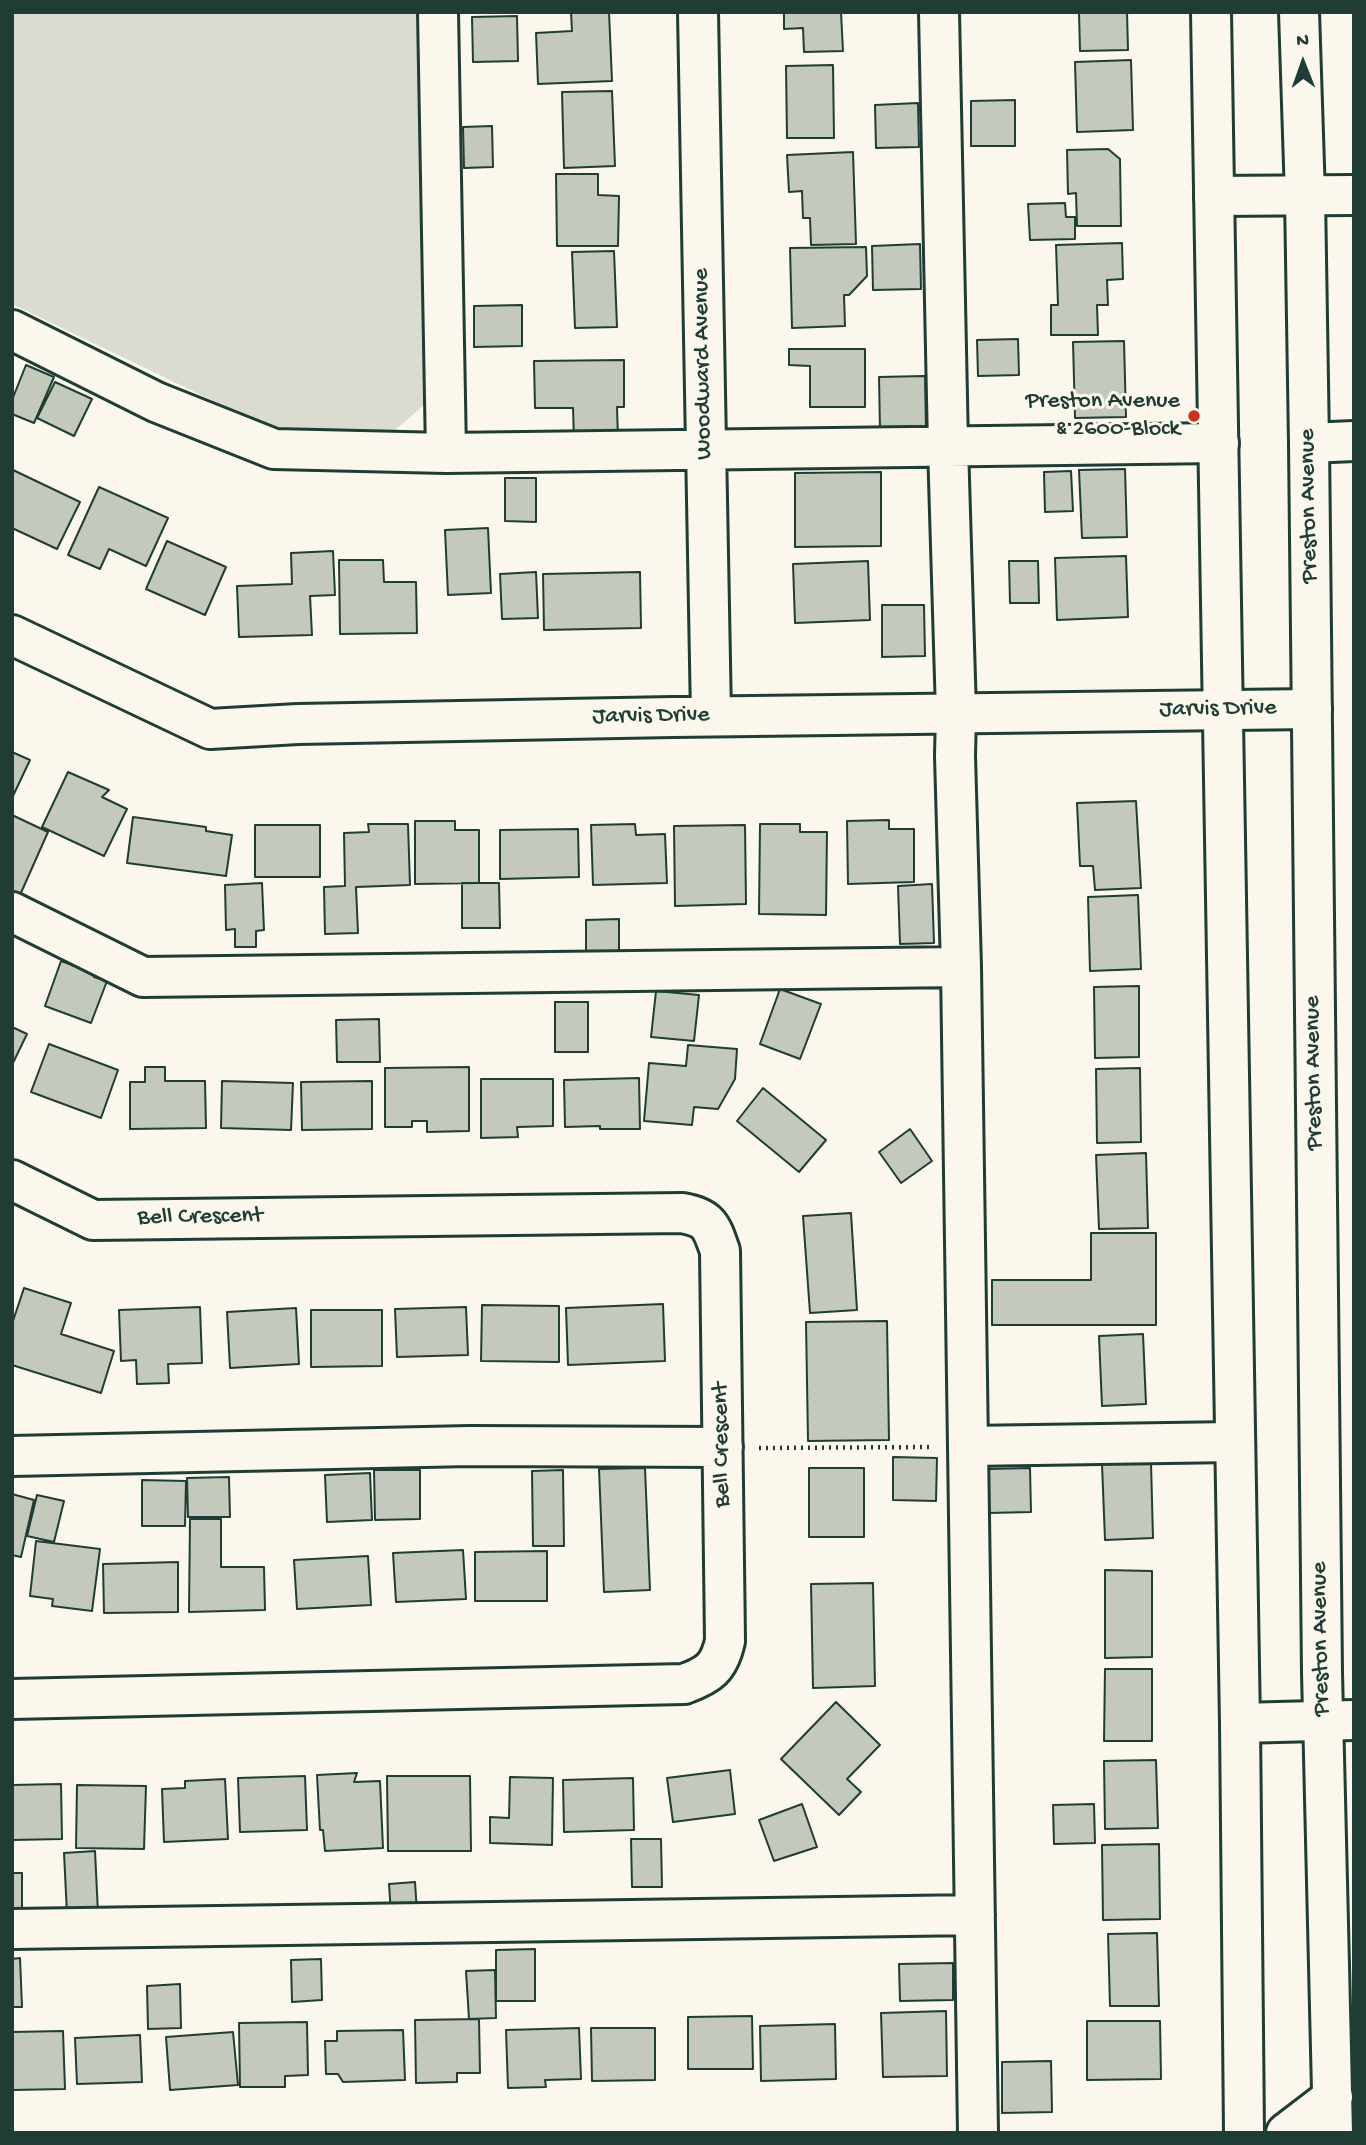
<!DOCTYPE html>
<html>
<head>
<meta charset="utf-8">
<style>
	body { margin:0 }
	#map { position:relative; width:1366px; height:2145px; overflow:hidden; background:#fbf7ec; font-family:"Gochi Hand",sans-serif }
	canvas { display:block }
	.frame { position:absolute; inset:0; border:14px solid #1f3d34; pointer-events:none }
	.north { position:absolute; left:1268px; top:28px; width:70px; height:70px; -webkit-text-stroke:5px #fbf7ec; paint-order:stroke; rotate:359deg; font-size:19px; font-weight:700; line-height:28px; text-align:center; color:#1f3d34 }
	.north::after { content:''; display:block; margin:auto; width:24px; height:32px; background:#1f3d34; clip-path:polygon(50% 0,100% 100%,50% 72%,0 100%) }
</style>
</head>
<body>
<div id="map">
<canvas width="1366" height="2145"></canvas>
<div class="frame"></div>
<div class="north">N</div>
</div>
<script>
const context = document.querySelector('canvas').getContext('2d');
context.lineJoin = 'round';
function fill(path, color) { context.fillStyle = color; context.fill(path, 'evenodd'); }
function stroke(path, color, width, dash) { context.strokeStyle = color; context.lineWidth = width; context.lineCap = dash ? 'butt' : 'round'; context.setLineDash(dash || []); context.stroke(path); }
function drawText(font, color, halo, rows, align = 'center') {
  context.font = font + ' "Gochi Hand",sans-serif'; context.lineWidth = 6; context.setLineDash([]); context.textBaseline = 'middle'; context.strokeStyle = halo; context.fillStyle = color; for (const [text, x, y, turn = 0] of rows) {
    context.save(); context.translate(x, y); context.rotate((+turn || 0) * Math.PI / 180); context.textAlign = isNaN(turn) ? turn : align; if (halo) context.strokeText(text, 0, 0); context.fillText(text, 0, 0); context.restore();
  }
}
fill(new Path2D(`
	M12,12H419L424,405L389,435H284L12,304Z`), '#dbdcd1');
const building = new Path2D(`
	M571,12H609L612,81L538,84L536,33L572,31Z
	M784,12H841L843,51L804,52L803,28L784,29Z
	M1079,12H1127L1128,50L1080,51Z
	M517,16L518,61L473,62L472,17Z
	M1131,60L1133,130L1077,132L1075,62Z
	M833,65L834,138H787L786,66Z
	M612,91L615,166L564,168L562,92Z
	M1015,100V146H971V101Z
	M918,103L919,147L876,148L875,105Z
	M492,126L493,167L464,168L463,127Z
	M1108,149L1120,159L1121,226H1077L1076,193L1068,194L1067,150Z
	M853,152L856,244L811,245L810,218H803L802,191L789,192L787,155Z
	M556,174H598V195L619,196L618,246H557Z
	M1065,203L1066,217H1075V239L1030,240L1028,204Z
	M1122,243L1123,279L1107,280L1108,305H1097L1098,335H1051V305H1058L1056,245Z
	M920,244L921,289L873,290L872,246Z
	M866,247L867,276L849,295H844L845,326L792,328L790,248Z
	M614,251L617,327L575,328L572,252Z
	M522,305V346L474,347V306Z
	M1018,339L1019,375L978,376L977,340Z
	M1124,341L1126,417L1075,418L1073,342Z
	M789,349H865V407H810V366L789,365Z
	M624,360V407H617L618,439L574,440L573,408H535L534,361Z
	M26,365L54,377L34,423L12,414V400Z
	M925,376L926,429L880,430L879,377Z
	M55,382L92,399L74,436L37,418Z
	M1125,469L1127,537L1082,538L1079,470Z
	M13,470L80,502L57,549L12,528Z
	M1071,471L1073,511L1045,512L1044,472Z
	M881,472V546L795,547V473Z
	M505,478H536V522L505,521Z
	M99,487L168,518L146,566L109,549L100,569L68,555Z
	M488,528L491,593L448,595L445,530Z
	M167,541L226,567L205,615L146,589Z
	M333,551L335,595L310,596L312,635L239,637L237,586L292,584L291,553Z
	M1126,556L1128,617L1057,620L1055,558Z
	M339,560H383L384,582H416L417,633L340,634Z
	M868,561L870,620L795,623L793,564Z
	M1009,561H1038L1039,603H1010Z
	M536,572L538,618L502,619L500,574Z
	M640,572L641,628L544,630L543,574Z
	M882,605H924L925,656L882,657Z
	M12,752L30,760L12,798Z
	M68,772L109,790L102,797L127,809L104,856L42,827Z
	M1136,801L1141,888L1095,890L1093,866H1080L1077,803Z
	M12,815L48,832L20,895L12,891Z
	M133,817L206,827V831L232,835L226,876L127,863Z
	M889,820V829H914V882L848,884L847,821Z
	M415,821H455V830H479V883L415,884Z
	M368,824H408L410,885L356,887L358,933L325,934L324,887L345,886L344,833L369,832Z
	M635,824L636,835L665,834L667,883L593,885L591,825Z
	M760,824H800V832H827L826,915L759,914Z
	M255,825H320V877H255Z
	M745,825L746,904L675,906L674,826Z
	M578,829L579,877L500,879V830Z
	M262,883L264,930L256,931V947H235V929L226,930L225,885Z
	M462,883H499L500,928H462Z
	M932,884L934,943L900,944L898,886Z
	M1138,895L1141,969L1090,971L1088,897Z
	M619,919V959H586V920Z
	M61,961L95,973L94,977L107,981L91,1023L45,1006Z
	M1139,986V1057L1095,1058L1094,987Z
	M780,989L821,1004L800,1059L760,1044Z
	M656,991L699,995L694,1041L651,1037Z
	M555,1002H588V1052H555Z
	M379,1019L380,1062H337L336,1020Z
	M12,1027L27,1034L12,1065Z
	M49,1044L118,1070L101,1118L31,1092Z
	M688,1045L737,1049L735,1079L718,1109L694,1107L692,1125L644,1121L649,1063L686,1066Z
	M145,1067H165V1081H205L206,1128L130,1129V1082H145Z
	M469,1067V1131L427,1132V1121H412V1127H385V1068Z
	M1140,1068L1141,1142L1097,1143L1096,1069Z
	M639,1078L640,1129H600V1126L565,1127L564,1080Z
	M481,1079H553V1126L517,1127L518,1137L481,1138Z
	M222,1081L293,1083L291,1130L221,1128Z
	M372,1081V1129L302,1130L301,1082Z
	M763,1088L826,1140L799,1172L737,1121Z
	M910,1129L932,1161L901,1183L879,1152Z
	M1146,1153L1148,1228L1099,1229L1096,1155Z
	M851,1213L857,1310L810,1313L803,1216Z
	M1091,1233H1156V1325H992V1280H1091Z
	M24,1288L71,1303L61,1334L114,1351L101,1393L12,1365V1324Z
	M663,1304L665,1361L568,1365L566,1308Z
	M482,1305L559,1306V1362L481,1361Z
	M200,1307L202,1363L168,1364L169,1383L137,1384L136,1360L121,1361L119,1310Z
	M466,1307L468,1355L397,1357L395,1309Z
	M296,1308L299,1364L230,1368L227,1312Z
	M311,1310H382V1366L311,1367Z
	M887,1321L889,1440L808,1441L806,1322Z
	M1143,1334L1146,1404L1102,1406L1099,1336Z
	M893,1457L937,1458L936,1501L893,1500Z
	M1151,1463L1153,1538L1105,1540L1102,1464Z
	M645,1468L650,1590L604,1592L599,1469Z
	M809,1468H864V1537H809Z
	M1030,1468L1031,1512L988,1513V1469Z
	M374,1470H420V1519L375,1520Z
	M563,1470L564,1546H533L532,1471Z
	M370,1473L372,1520L327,1522L325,1475Z
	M229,1477L230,1517H188L187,1478Z
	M142,1480L186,1481L185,1526H142Z
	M12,1494L34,1500L21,1557L12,1555Z
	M37,1495L64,1501L54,1542L27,1536Z
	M190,1519H221V1567H264L265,1610L189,1612Z
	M36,1541L100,1549L92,1611L52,1606L53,1599L30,1596Z
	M463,1550L466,1599L396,1602L393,1553Z
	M547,1551V1601H475V1552Z
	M368,1556L371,1605L297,1609L294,1560Z
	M178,1562V1612L104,1613L103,1564Z
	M1105,1570L1152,1571V1657L1105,1658Z
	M873,1583L875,1686L813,1688L811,1584Z
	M1105,1669H1152V1741H1104Z
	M836,1702L880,1745L847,1779L861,1792L839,1815L781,1759Z
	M1156,1760L1158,1828L1105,1829L1104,1761Z
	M730,1770L735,1814L673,1822L667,1778Z
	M357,1773L354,1782L380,1781L383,1848L325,1851L323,1830H320L317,1775Z
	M305,1776L307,1830L240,1832L238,1778Z
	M387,1776H470L471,1851H388Z
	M510,1777L553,1778L552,1845L490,1843V1817L509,1818Z
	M633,1778L634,1830L564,1832L563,1780Z
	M225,1779L228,1839L164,1842L162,1789L185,1788V1781Z
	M61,1784L62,1839L12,1840V1785Z
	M77,1785L146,1786L144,1849L76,1848Z
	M802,1804L817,1847L774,1861L759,1820Z
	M1094,1804L1095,1843L1054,1844L1053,1805Z
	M631,1839H661L662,1887H632Z
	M1159,1844L1160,1919L1103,1920L1102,1845Z
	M95,1851L98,1913L67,1914L64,1853Z
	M12,1873H22V1921H12Z
	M415,1882L417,1912L391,1914L389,1884Z
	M1157,1933L1159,2006H1110L1108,1934Z
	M535,1949V2001H496V1950Z
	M20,1958L22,2007H12V1959Z
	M321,1959L322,2000L292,2002L291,1960Z
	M953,1963V2000L900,2001L899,1964Z
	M495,1970L496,2018L469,2019L466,1971Z
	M180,1984L181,2028L148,2029L147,1986Z
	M946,2011L947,2076L883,2077L881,2013Z
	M752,2016L753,2069H688V2017Z
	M479,2019L480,2073H457V2082L416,2083L415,2020Z
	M1087,2021H1160L1161,2079L1087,2080Z
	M307,2022L308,2075L285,2076V2087H240L239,2023Z
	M835,2024L836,2079L761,2081L760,2026Z
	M579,2028L581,2079L545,2080L546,2087L508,2088L506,2030Z
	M591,2028H655V2080L592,2081Z
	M403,2030L405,2080L343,2082L338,2074H326L325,2041H337V2031Z
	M63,2031L65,2089L12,2090V2032Z
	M233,2032L238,2085L170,2090L166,2037Z
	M140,2035L142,2082L77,2084L75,2038Z
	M1051,2061L1052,2112L1002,2113V2062Z`);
fill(building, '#c4c9be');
stroke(building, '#1f3d34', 2);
const minor = new Path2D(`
	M438,12L446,453
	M698,12L711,716
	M939,12L948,446L956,712L955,756L961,967L978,2133
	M1214,196L1354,195
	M12,330L156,402L274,449L446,453L1219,443
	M1309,443L1354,441
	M12,635L210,729L298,724L673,717L1312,709
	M12,912L143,977L961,967
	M12,1180L93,1220L682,1213C709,1218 711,1225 720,1251L725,1641C719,1668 709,1675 684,1684L12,1699
	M968,1446L1234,1442
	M12,1456L470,1446L723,1447
	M1240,1723L1354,1720
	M12,1929L975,1915`);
const major = new Path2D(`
	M1211,12L1240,1723L1244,2133
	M1299,12L1305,196L1309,443L1322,1672L1333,2133
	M1286,2133L1333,2097`);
stroke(minor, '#1f3d34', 44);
stroke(major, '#1f3d34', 44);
stroke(new Path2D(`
	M759,1448L932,1447`), '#1f3d34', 4.5, [2, 5]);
stroke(minor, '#fbf7ec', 38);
stroke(major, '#fbf7ec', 38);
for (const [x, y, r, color] of [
	[1194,416,7,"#c8321e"]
]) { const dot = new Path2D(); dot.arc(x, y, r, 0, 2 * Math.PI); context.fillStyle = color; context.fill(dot); stroke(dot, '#fbf7ec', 2.5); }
drawText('24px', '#1f3d34', '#fbf7ec', [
	["Woodward Avenue",704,364,-91],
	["Preston Avenue",1310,506,-91],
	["Jarvis Drive",1218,710,-1],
	["Jarvis Drive",651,717,-1],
	["Preston Avenue",1315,1073,-91],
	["Bell Crescent",200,1218,-1],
	["Bell Crescent",723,1445,-91],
	["Preston Avenue",1322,1639,-91]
]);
drawText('24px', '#1f3d34', '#fbf7ec', [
	["Preston Avenue",1180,402],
	["& 2600-Block",1180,430]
], 'right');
</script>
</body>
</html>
